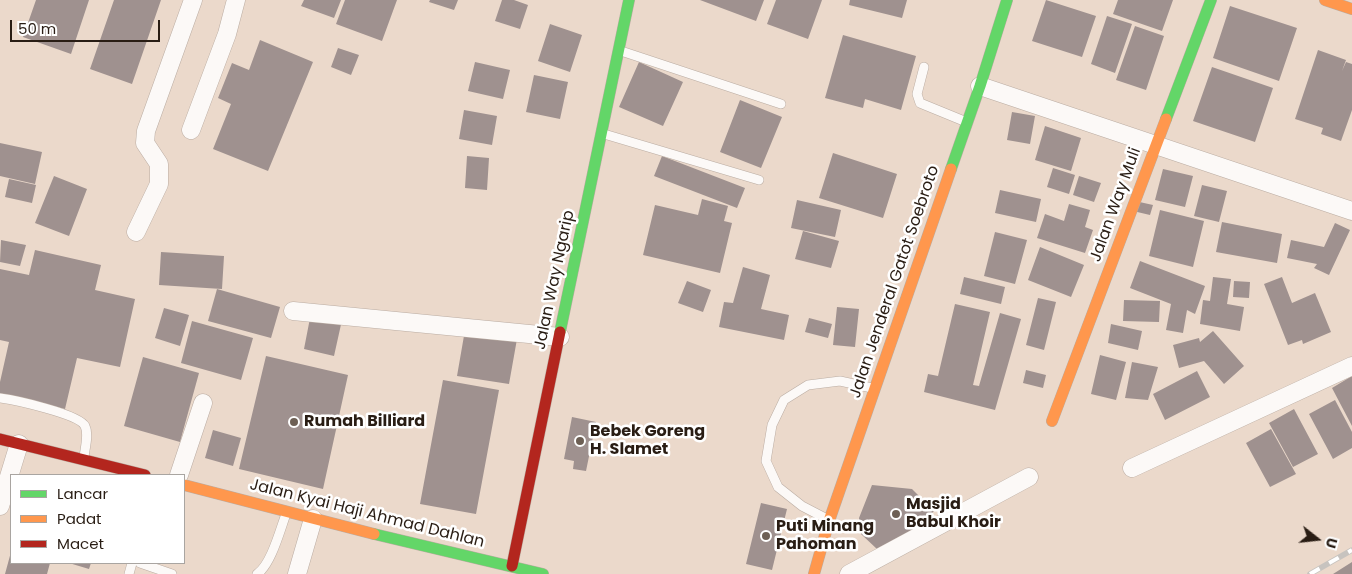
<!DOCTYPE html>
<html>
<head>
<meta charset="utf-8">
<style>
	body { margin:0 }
	#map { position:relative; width:1352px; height:574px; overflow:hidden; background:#ebd9cb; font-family:Poppins,sans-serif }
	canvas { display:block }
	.legend { position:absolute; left:10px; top:474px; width:175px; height:90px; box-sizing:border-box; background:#fff; border:1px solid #a9a5a1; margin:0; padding:6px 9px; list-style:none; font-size:15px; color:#291d14 }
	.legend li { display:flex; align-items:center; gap:10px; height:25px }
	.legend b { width:25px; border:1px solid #a9a5a1 }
	.north { position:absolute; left:1292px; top:514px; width:50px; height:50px; -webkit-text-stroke:4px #fff; paint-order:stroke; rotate:106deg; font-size:14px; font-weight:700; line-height:20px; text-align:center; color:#291d14 }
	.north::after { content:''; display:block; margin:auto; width:18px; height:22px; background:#291d14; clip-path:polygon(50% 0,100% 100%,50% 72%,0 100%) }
	.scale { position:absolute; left:10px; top:20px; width:150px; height:22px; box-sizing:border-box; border:2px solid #291d14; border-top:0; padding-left:6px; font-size:15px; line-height:18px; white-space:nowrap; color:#291d14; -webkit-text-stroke:4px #fff; paint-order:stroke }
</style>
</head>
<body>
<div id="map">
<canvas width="1352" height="574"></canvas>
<ul class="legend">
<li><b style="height:6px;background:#63d668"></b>Lancar</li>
<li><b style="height:6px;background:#ff974d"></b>Padat</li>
<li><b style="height:6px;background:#b3261e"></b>Macet</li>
</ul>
<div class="north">U</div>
<div class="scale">50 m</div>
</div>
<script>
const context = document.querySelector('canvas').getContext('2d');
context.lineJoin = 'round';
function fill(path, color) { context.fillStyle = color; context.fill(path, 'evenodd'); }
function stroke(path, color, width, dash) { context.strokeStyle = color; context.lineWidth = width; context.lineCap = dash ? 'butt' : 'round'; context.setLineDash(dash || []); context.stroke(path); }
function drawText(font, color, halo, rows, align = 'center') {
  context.font = font + ' Poppins,sans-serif'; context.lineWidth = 5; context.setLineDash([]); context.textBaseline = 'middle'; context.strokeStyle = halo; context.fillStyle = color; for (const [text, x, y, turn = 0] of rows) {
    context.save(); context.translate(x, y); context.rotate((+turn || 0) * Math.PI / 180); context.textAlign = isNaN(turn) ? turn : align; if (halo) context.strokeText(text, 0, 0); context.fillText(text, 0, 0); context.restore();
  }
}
fill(new Path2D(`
	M36,0H89L71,54L23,37Z
	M114,0H161L132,84L90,69Z
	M304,0H341L334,18L301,6Z
	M345,0H397L382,41L336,24Z
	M430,0H458L454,10L429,2Z
	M502,0H514L528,5L520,29L495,21Z
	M700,0H764L756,21Z
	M776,0H822L808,39L767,24Z
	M850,0H907L902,18L849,5Z
	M1046,0L1096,16L1082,57L1032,41Z
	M1118,0H1173L1162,31L1113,14Z
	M1230,6L1297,28L1279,81L1213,58Z
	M1107,16L1132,24L1115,73L1091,64Z
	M550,24L582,35L570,72L538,61Z
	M1135,26L1164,36L1146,90L1116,80Z
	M843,35L916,56L901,110L865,99L863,108L825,98Z
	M260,40L313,62L268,171L213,149L231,104L218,98L232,63L249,70Z
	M338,48L359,55L351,75L331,67Z
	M1318,50L1346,60L1342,71L1346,62L1352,64V110L1341,141L1321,134L1323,128L1295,119Z
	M475,62L510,70L503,99L468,91Z
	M639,62L683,82L663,126L619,107Z
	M1212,67L1273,88L1255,142L1193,121Z
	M534,75L568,82L560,119L526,112Z
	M740,100L782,117L761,168L720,152Z
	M464,110L497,116L492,145L459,139Z
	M1012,112L1035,116L1030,144L1007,140Z
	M1045,126L1081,138L1071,171L1035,160Z
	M0,143L42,152L35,184L0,176Z
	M833,153L897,174L883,218L819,198Z
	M467,156L489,158L487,190L465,188Z
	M662,156L745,188L737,208L654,176Z
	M1053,168L1075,175L1069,194L1047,187Z
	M1163,169L1193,176L1185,207L1155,200Z
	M54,176L87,189L69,236L35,223Z
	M1079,176L1101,183L1094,202L1073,195Z
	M9,179L36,185L32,203L5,197Z
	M1202,185L1227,191L1219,222L1194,216Z
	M1000,190L1041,199L1036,222L995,213Z
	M702,199L728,206L724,221L732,223L720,273L643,255L655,205L698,215Z
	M797,200L841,210L835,237L791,228Z
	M1135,201L1153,205L1150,215L1133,211Z
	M1069,204L1090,210L1085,227L1093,230L1085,253L1037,238L1045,214L1064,221Z
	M1160,210L1204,221L1193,267L1149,256Z
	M1222,222L1282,234L1277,263L1216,252Z
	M1335,223L1350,230L1329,275L1314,268L1317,264L1287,258L1291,240L1324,247Z
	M803,231L839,241L831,268L795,259Z
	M995,232L1027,240L1015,284L984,276Z
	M1,240L26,245L20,266L0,262Z
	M1040,247L1084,265L1071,297L1028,280Z
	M35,250L101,265L95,290L135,299L120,367L77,358L65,409L0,394V382L9,342L0,340V269L29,275Z
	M161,252L224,256L222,289L159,285Z
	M1140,261L1205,286L1195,314L1187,310L1183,333L1166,330L1171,304L1130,288Z
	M743,267L770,275L761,309L789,315L784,340L719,327L724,302L733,303Z
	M964,277L1005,287L1001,304L960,294Z
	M1213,277L1231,279L1227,304L1244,307L1240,331L1200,324L1203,300L1210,301Z
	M1282,277L1292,303L1315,293L1331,332L1303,344L1302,340L1288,345L1264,284Z
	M687,281L711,290L703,312L678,303Z
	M1234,281L1250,282L1249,298L1233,297Z
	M217,289L280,307L271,338L208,321Z
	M1038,298L1056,302L1044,350L1026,345Z
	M1124,300L1160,301L1159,322L1123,321Z
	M955,304L990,312L973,385L979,386L1000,313L1021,319L995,410L924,392L928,374L938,376Z
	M837,307L859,309L855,347L833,345Z
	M164,308L189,315L180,346L155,338Z
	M311,313L342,320L334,356L304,349Z
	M809,318L832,324L828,338L805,332Z
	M192,321L253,338L241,380L181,363Z
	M1111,324L1142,331L1138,350L1108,343Z
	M465,330L517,339L509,384L457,376Z
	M1213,331L1244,366L1224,384L1204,361L1179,368L1173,345L1199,338L1200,342Z
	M1100,355L1126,362L1116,400L1091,394Z
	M266,356L348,375L323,489L239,469Z
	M143,357L199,373L180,442L124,426Z
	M1132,362L1158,367L1148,400L1125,398Z
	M1026,370L1046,375L1043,388L1023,383Z
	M1197,371L1210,397L1165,420L1153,394Z
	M1352,376V426L1332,388Z
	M443,380L499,390L476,514L420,504Z
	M1335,400L1352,432V448L1333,459L1309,414Z
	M1294,409L1318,454L1293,467L1269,423Z
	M572,417L596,422L586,471L573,469L574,461L564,459Z
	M1271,429L1296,474L1270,487L1246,443Z
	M213,430L241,438L233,466L205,458Z
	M872,485L912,489L934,511L912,534L878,550L861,534L859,518Z
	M761,503L787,509L772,570L746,564Z
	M11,552V563H50L47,574H5Z
	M1352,562V574H1333Z
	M69,563H91L89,569Z`), '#9f918f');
const lane = new Path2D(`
	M621,51L781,104
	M924,67L917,94L920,103L964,121
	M604,134L759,180
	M0,398C15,400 79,414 85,426C89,434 85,448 84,457
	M827,519L802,506L778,487L766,461L772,425L784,400L808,385L840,381L872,388
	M140,563L172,574
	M129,574L132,563
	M257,574C271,565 280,530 286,514`);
const street = new Path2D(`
	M980,86L1352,211
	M191,130L227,34L236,0
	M136,232L159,184V164L145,143L146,131L193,0
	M293,311L560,337
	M1132,468L1352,366
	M179,475L203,403
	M0,506L19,444
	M297,574L313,519
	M849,574L1029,477`);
const fast = new Path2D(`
	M1166,119L1211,0
	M951,169L980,86L1007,0
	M560,332L629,0
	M374,534L543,574`);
const slow = new Path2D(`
	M1325,0L1352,9
	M1052,421L1166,119
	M184,485L374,534
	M814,574L829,521L951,169`);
const jam = new Path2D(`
	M0,439L145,475
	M512,566L560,332`);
stroke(lane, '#baaca2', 10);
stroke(street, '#baaca2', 19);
stroke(fast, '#baaca2', 12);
stroke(slow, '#baaca2', 12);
stroke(jam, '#baaca2', 12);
stroke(lane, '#fcf9f7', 9);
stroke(street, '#fcf9f7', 18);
stroke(fast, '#63d668', 11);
stroke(slow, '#ff974d', 11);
stroke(jam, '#b3261e', 11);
const rail = new Path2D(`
	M1310,574L1352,550`);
stroke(rail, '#c7c3bf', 5.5);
stroke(rail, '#fff', 4, [11]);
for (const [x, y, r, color] of [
	[294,422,5,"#6d5f54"],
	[580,441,5,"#6d5f54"],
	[896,514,5,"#6d5f54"],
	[766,536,5,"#6d5f54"]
]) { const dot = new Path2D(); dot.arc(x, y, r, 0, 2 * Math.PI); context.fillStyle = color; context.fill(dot); stroke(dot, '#fff', 2); }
drawText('16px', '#291d14', '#fff', [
	["Jalan Way Muli",1116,205,-70],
	["Jalan Way Ngarip",555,280,-78],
	["Jalan Jenderal Gatot Soebroto",895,282,-71],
	["Jalan Kyai Haji Ahmad Dahlan",367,514,14]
]);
drawText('bold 16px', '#291d14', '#fff', [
	["Rumah Billiard",304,422],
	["Bebek Goreng",590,432],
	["H. Slamet",590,450],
	["Masjid",906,505],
	["Babul Khoir",906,523],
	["Puti Minang",776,527],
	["Pahoman",776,545]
], 'left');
</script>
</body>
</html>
